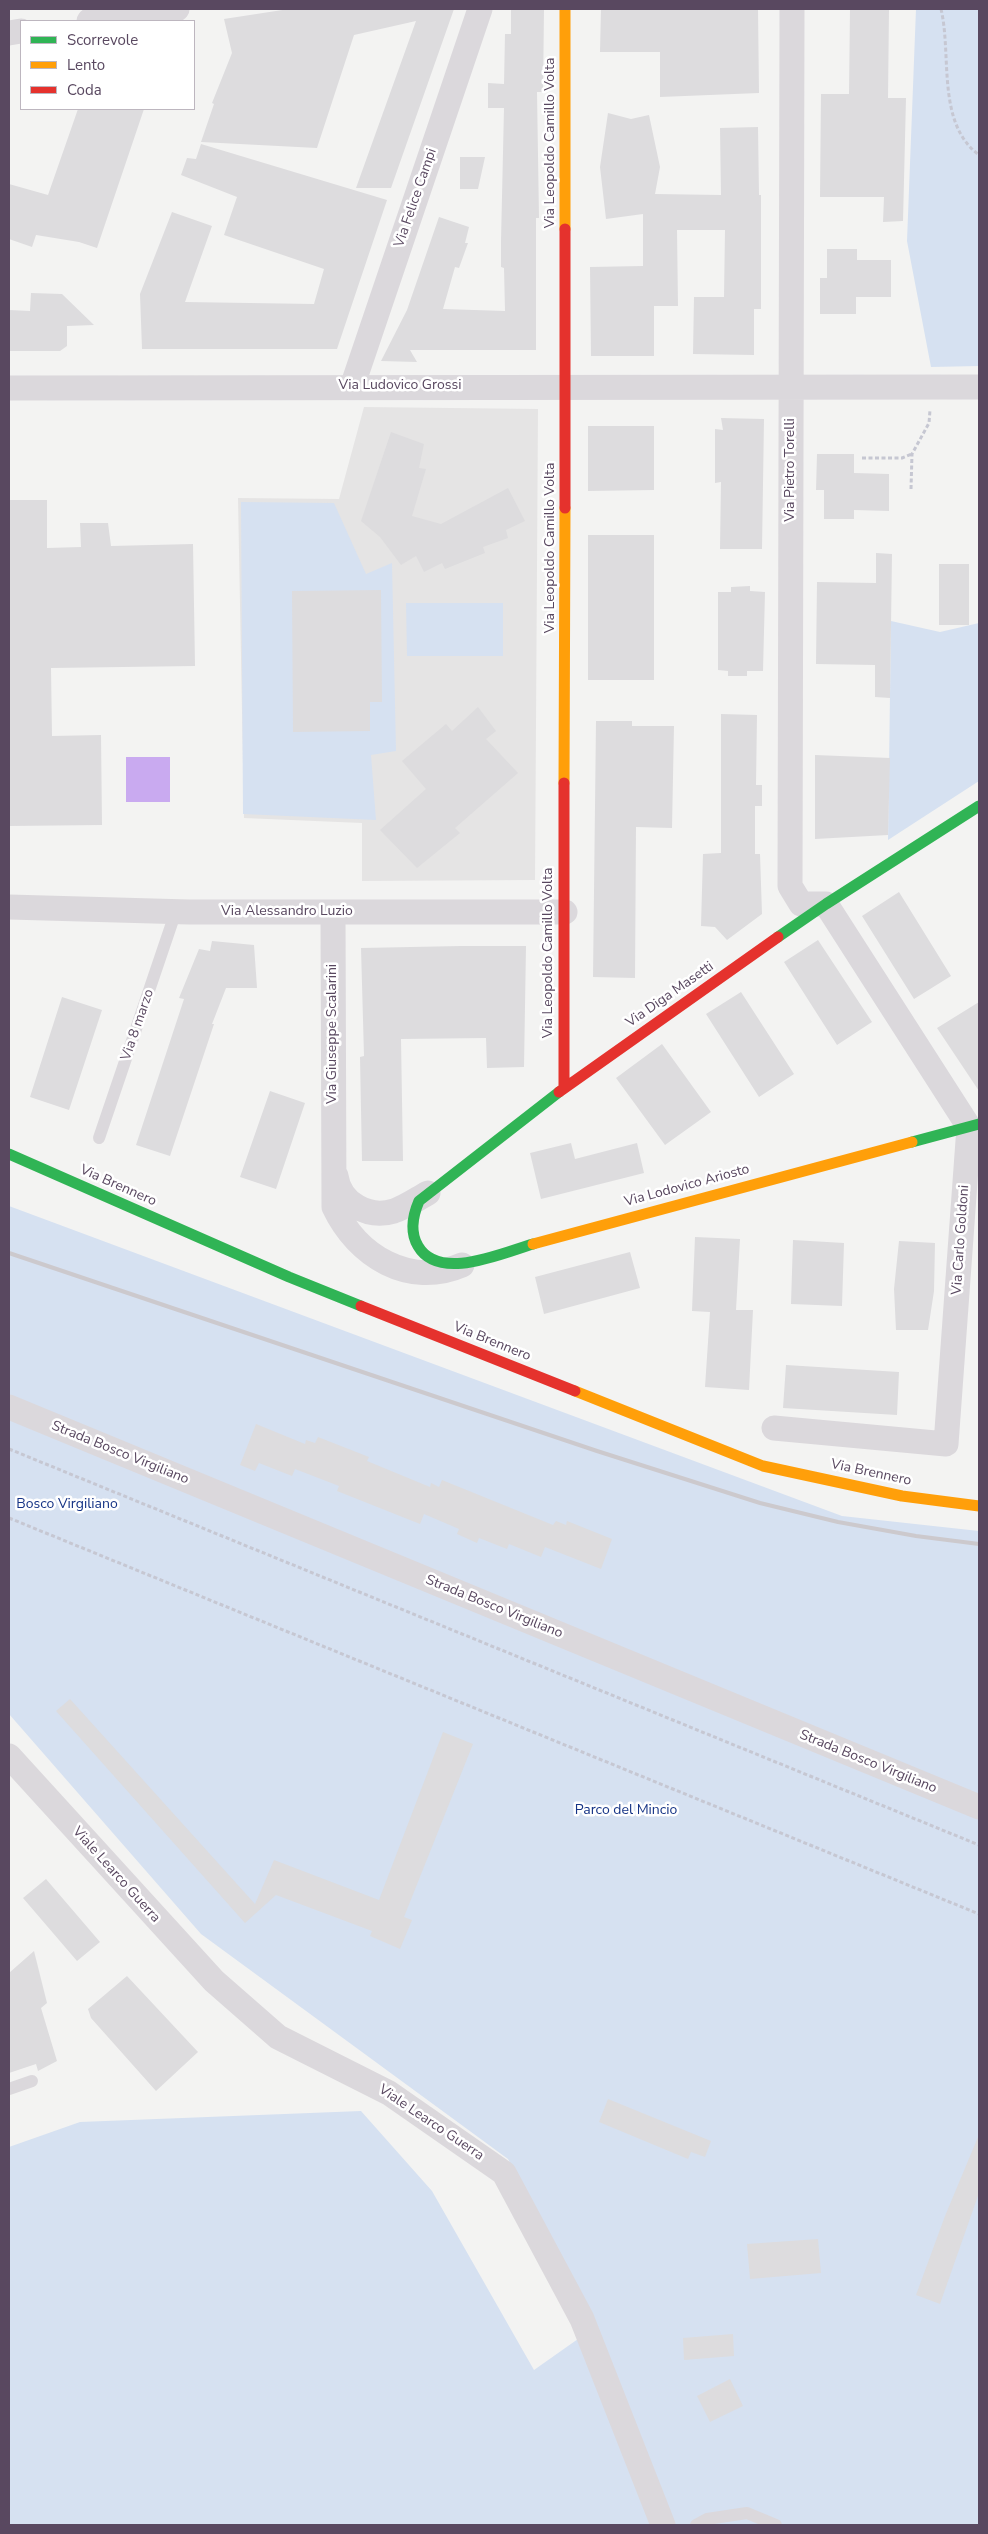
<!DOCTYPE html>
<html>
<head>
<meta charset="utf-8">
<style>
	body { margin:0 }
	#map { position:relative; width:988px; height:2534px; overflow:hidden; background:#f3f3f2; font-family:"Nunito Sans",sans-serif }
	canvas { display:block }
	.frame { position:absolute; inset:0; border:10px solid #594860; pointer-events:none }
	.legend { position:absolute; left:20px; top:20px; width:175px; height:90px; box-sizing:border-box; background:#fff; border:1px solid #bdb6bf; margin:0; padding:6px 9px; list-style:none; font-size:15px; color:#594860 }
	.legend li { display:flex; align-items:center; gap:10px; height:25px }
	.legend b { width:25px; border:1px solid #bdb6bf }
</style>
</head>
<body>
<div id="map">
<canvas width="988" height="2534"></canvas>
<div class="frame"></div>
<ul class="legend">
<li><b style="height:6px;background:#30b455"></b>Scorrevole</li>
<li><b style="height:6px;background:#ff9f0a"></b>Lento</li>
<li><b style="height:6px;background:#e5322d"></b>Coda</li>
</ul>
</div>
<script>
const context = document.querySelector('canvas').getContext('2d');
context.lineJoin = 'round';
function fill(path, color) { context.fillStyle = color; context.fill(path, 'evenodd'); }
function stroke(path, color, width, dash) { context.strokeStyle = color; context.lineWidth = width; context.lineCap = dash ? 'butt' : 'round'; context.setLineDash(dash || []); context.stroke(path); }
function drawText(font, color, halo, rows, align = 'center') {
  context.font = font + ' "Nunito Sans",sans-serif'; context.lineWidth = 5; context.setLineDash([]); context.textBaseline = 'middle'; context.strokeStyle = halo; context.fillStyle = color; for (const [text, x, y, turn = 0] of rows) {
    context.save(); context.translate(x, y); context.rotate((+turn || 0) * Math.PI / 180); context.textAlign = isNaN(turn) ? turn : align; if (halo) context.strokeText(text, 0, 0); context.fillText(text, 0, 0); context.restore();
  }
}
fill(new Path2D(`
	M364,407L538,409L535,880L362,881V823L244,818L238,498L339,499Z`), '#e5e4e4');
fill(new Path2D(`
	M916,9H979V366L931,367L907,241Z
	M241,502L334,503L366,574L392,563L396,751L371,755L376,820L243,814Z
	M406,603H503V656H407Z
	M891,621L940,632L979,623V781L888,840Z
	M9,1206L842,1516L979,1531V2525H9V2147L80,2122L361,2111L432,2191L534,2370L595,2327L508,2159L201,1934L9,1714Z`), '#d6e1f1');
fill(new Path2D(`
	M126,757H170V802H126Z`), '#c9aaf0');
fill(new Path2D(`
	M289,9H454L391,188H356L416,21L354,35L317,148L201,142L214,104L212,103L232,53L224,19Z
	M511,9H544L543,92H537L539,218H536V350H410L417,362L381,361L407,310L439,217L469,227L465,243H468L459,268L455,267L443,309L505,311L504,268L501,267V241L504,108H488V83L504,84L505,34H511Z
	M601,9H758L759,93L660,97V52H600Z
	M850,9H889L888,98H906L903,221L883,222L884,197H820L821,94H849Z
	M78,109H144L97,248L79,242L36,235L32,247L9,239V184L48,195Z
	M608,113L631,119L649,115L660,167L655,194L721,195L720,128L758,127L759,195H761V309H754V355L693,354L694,297H724L725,230H677L678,306H654V356H591L590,267L643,266V214L606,219L600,167Z
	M201,144L387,200L337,349H142L140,294L172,212L212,226L185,302L314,304L324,269L224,235L237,197L181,175L187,158L196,159Z
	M460,157H485L478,189H460Z
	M827,249H857V260H891V297H856V314H820V278H827Z
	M31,293L62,294L94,325L67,326V346L60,351H9V310L30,311Z
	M721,418L764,419L762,549H720L721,482L715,483V429L723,430Z
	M588,426H654V490L588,491Z
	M391,432L424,444L419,468L426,469L412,516L441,524L508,488L525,521L506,530L508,538L483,547L485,553L445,569L442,563L424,572L416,556L401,565L380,537L361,521Z
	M817,454H854V473L889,474V511L854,510V519H824V490H816Z
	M9,500H47V548L81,547L80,523H108L111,546L193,544L195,666L51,668L52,736L101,735L102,825L9,826Z
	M588,535H654V680H588Z
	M876,553L892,554L890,698L875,697V665L816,664L817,582L876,583Z
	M939,564H969V625H939Z
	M750,586V591L765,592L763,671H747V676H728V671L718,670V592H731V587Z
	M381,590L382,702H370V731L293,732L292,591Z
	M478,707L496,731L486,739L518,773L455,828L460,833L417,868L380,830L426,789L402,761L446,724L452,731Z
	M721,714L757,715L756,785H762V806H755V854H760L762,914L727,940L715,927L701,926L703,854L721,853Z
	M596,721H632V726H674L672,828L636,827L635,978L593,977Z
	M815,755L890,758L888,835L815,839Z
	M899,892L951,976L914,999L862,916Z
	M818,940L872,1022L837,1045L784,962Z
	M212,941L254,945L257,988H226L212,1024H214L170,1156L136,1145L184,999L179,998L199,949L210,951Z
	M461,946H526L524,1067L487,1068L486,1038L401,1039L403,1161H362L360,1057L364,1056L361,948Z
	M741,992L794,1074L759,1097L706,1014Z
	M62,997L102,1010L69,1110L30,1097Z
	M979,1002V1091L937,1028Z
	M662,1044L711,1112L665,1145L616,1078Z
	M270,1091L305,1103L276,1189L240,1177Z
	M571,1143L575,1159L637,1143L644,1173L541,1199L530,1153Z
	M695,1237L740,1239L736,1310H753L749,1390L705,1387L710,1312L692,1311Z
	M793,1240L844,1243L842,1306L791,1304Z
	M899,1241L935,1243L934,1291L928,1330H896L894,1289Z
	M630,1252L640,1288L544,1314L535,1277Z
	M786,1365L899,1372L897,1415L783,1408Z
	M256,1424L305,1444L306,1440L315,1443L318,1437L369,1457L367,1461L430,1487L431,1483L439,1487L442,1480L553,1525L556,1521L566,1525L567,1521L612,1539L601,1569L545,1547L541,1557L509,1544L507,1549L479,1538L477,1543L457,1534L459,1529L424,1514L420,1524L337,1491L339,1486L295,1469L292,1476L259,1463L255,1471L240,1465Z
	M70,1699L255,1904L274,1860L379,1900L443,1732L473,1744L404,1917L412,1920L400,1949L370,1936L372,1931L276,1895L245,1923L56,1711Z
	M46,1879L100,1942L77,1961L23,1898Z
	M34,1951L47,2003L41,2008L57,2061L38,2071L36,2064L9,2073V1973Z
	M127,1976L198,2052L156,2091L91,2018L88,2009Z
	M608,2099L711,2141L705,2157L691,2152L688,2159L599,2122Z
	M978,2137L979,2193L940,2304L916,2295L945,2216Z
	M818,2239L821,2273L750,2279L747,2244Z
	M733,2334L734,2356L684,2360L683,2338Z
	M730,2379L743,2406L710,2422L697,2396Z`), '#dddcde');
stroke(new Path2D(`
	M941,9C952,55 936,123 979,155
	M862,458H902L912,454
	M911,489L912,454L929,423L930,410
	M9,1449L979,1845
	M9,1518L979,1914`), '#c6c7d2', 3, [4, 2.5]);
stroke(new Path2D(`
	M99,1138L176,911
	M9,2089L32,2081
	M696,2525L707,2519L747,2513L776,2525`), '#dbd8dc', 12);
stroke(new Path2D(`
	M89,21L177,9
	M9,33L21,31
	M352,387L480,9
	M9,388L979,387
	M9,907L189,912H565
	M333,912L334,1207C357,1256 409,1288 462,1265
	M336,1176C340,1203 368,1219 394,1211C406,1207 417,1199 428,1193
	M9,1407L979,1807
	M774,1428L946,1444L969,1127L826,904H801L790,886L792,9
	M9,1756L214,1981L278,2037L389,2093L504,2173L582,2319L663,2525`), '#dbd8dc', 25);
stroke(new Path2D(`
	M778,937L826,904L979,806
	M912,1142L979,1124
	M9,1154L289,1277L361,1306
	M533,1244C502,1253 439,1282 418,1246C409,1231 413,1215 419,1201L559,1092`), '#30b455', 11);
stroke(new Path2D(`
	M565,229V9
	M564,783L565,508
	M533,1244L912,1142
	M575,1391L763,1466L902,1496L979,1506`), '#ff9f0a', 11);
stroke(new Path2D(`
	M565,508V229
	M564,1088V783
	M559,1092L778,937
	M361,1306L575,1391`), '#e5322d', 11);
stroke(new Path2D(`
	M9,1253L597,1451L760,1503L838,1522L916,1536L979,1544`), '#ccc9cd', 4);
drawText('14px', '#594860', '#fff', [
	["Via Leopoldo Camillo Volta",551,143,-90],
	["Via Felice Campi",416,198,-71],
	["Via Ludovico Grossi",400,386],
	["Via Pietro Torelli",791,470,-90],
	["Via Leopoldo Camillo Volta",551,548,-90],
	["Via Alessandro Luzio",287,912],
	["Via Leopoldo Camillo Volta",549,953,-90],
	["Via Diga Masetti",670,995,-35],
	["Via 8 marzo",138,1025,-71],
	["Via Giuseppe Scalarini",333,1034,-90],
	["Via Brennero",118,1186,24],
	["Via Lodovico Ariosto",687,1186,-15],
	["Via Carlo Goldoni",961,1240,-86],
	["Via Brennero",492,1342,22],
	["Strada Bosco Virgiliano",120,1453,22],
	["Via Brennero",871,1473,12],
	["Strada Bosco Virgiliano",494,1607,22],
	["Strada Bosco Virgiliano",868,1762,22],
	["Viale Learco Guerra",116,1875,48],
	["Viale Learco Guerra",431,2123,34]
]);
drawText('14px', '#153385', '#fff', [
	["Bosco Virgiliano",67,1505],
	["Parco del Mincio",626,1811]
]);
</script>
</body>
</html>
